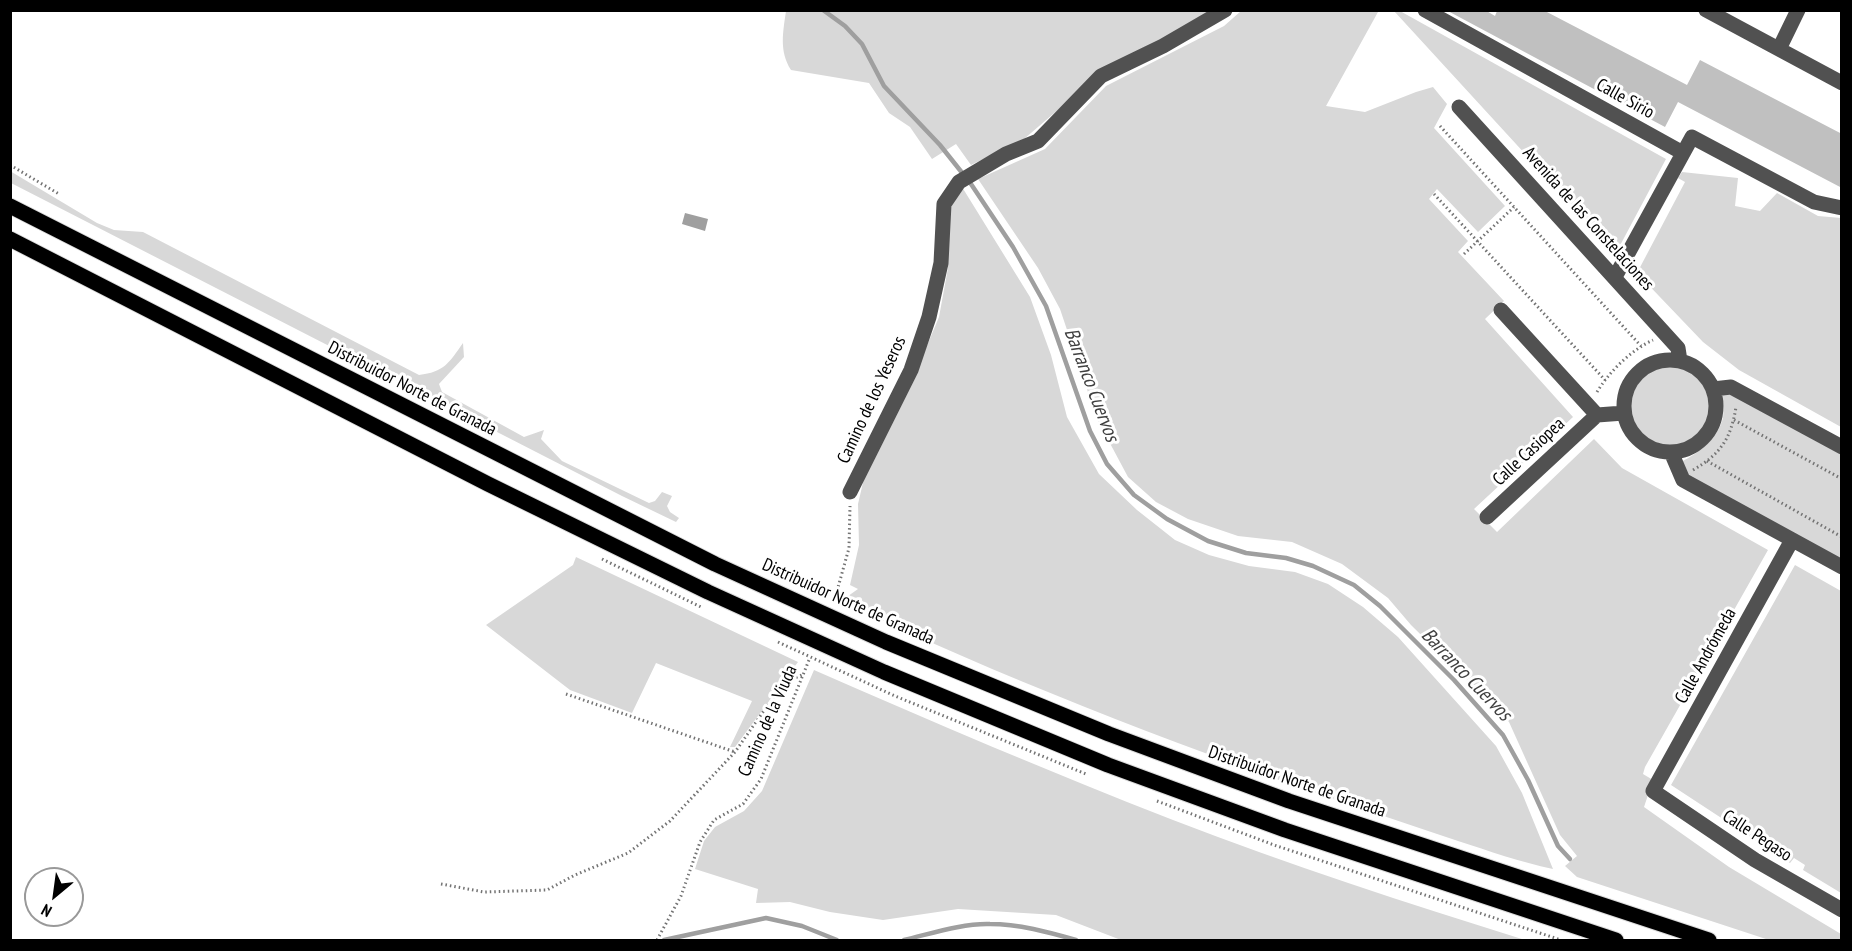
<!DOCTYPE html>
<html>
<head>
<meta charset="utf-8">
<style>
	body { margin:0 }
	#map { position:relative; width:1852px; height:951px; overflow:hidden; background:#fff; font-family:"PT Sans Narrow",sans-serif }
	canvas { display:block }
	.frame { position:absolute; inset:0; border:12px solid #000; pointer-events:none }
	.north { position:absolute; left:24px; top:867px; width:60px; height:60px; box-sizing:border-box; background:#fff; border:2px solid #999; border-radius:50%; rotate:209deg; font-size:16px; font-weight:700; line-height:24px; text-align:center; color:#000 }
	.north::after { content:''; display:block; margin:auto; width:21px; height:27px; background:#000; clip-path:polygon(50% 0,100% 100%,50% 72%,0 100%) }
</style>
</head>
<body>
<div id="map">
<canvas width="1852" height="951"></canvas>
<div class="frame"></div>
<div class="north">N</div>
</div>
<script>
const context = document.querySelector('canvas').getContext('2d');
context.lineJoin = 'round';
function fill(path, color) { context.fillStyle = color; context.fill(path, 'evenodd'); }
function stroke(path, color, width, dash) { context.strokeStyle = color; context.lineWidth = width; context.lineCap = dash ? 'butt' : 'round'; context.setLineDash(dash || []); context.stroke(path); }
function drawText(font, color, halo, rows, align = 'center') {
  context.font = font + ' "PT Sans Narrow",sans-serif'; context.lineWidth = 6; context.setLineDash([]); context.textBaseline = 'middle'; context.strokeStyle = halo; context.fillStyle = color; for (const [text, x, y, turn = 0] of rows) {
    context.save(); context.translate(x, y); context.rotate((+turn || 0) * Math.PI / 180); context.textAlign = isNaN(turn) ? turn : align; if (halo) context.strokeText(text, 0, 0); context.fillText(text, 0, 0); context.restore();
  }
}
fill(new Path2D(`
	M1375,10L1378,12L1326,106L1365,112L1416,92L1433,87L1447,104L1434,128L1505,206L1478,232L1437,189L1429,199L1468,241L1458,252L1504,301L1485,319L1573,417L1474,509L1497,532L1594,439L1622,468L1768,550L1645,767L1643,774L1653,780L1644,807L1729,867L1841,934V940H1769L1577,877L1565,866L1577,856L1560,835L1509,722L1411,625L1388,598L1342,564L1292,542L1238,536L1188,519L1156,502L1128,477L1097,419L1060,309L1038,268L978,179L1045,149L1106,86L1224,26L1241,11Z
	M786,11H1216L1088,84L1024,139L971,165L956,144L932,159L910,127L889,113L869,83L791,70C779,51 783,32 786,11Z
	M1394,11H1400L1666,159L1616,253Z
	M10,171L97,223L114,230L143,232L419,375C444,372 449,363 463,343L464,357L439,384L442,392L524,437L544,430L541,439L562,461L649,503L655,501L662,492L672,496L667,506L670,512L679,518L676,522L622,496L11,183Z
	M1682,172L1738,178L1735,206L1760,211L1777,193L1818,216L1841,218V427L1739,370L1703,342L1637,273L1685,182L1678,178Z
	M962,187L1030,297L1051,355L1067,417L1099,474L1137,510L1175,540L1209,555L1249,566L1295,572L1328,584L1363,607L1398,637L1496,746L1522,793L1553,869C1520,862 1489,851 1458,841C1416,827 1375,813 1333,799C1167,741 1000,677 841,601L858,589L850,585L859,545L858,504L865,474L918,367L939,317L948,268V218L952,204Z
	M1631 406a39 39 0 1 1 78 0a39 39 0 1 1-78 0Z
	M1723,394H1734L1841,453V562L1686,477L1681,462C1700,452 1717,440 1723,418C1724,411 1723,401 1723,394Z
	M576,557L798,662L735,747H730L752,701L656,663L632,713L570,690L486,625L573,565Z
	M1795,565L1841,591V893L1803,870L1805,865L1794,858L1790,863L1671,785Z
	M814,670C933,722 1052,773 1173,820C1289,865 1407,903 1525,940H1121L1056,915L958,909L883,920L830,912L790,902L756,903L758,889L695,869L704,841L715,827L744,811L762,791Z`), '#d8d8d8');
fill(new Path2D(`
	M685,213L708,219L705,231L682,224Z`), '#9f9f9f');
stroke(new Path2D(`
	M823,10L845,26L862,44L884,86L940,145L971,184L1013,247L1046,306L1090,431L1107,464L1134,495L1167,519L1208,541L1246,553L1286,558L1313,566L1354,585L1380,606L1454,680L1503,735L1528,780L1558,846L1570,859
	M664,940L766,918L802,926L837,940
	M904,940C930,934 963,923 990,924C1019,924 1048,932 1076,940`), '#9f9f9f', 4.5);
fill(new Path2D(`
	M1446,10H1485L1495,16L1497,11H1545L1687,85L1700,60L1842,134V188L1678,102L1665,127Z`), '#c0c0c0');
const major = new Path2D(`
	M10,206L715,564L886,642L1109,734L1289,801L1709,940
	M10,239L488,484L708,592L884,672L1108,765L1285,830L1616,940`);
stroke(major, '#dbdbdb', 17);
stroke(new Path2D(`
	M1440,126L1641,346
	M10,165L59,194
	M1434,194L1605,380
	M1464,254L1514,207
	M1597,392C1609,372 1631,350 1653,340
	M1734,420L1842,479
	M1707,461L1842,537
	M1693,470C1721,454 1731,438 1736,407
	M602,559L701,607
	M837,591L849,548L850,506
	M778,642L895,696L1086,774
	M566,694L735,752
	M1157,801L1274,845L1561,940
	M441,884L484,892L547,890L575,875L628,853L670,821L735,752L763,712L788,681L804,674
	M657,940L681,896L700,842L714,820L743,804L761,779L809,660`), '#737373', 3, [1.5, 3]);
stroke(new Path2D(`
	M1425,10L1683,153
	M1706,10L1842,83
	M1779,49L1798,10
	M1459,107L1678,348L1680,361
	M1615,277L1692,137L1814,202L1842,208
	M1501,310L1597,415L1624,413
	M1624 406a46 46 0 1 1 92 0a46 46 0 1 1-92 0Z
	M1713,389L1731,387L1842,447
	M1671,452L1683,480L1842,567
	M850,492L911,370L929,317L941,263L944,204L959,182L1006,154L1038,141L1101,76L1163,46L1225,10
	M1487,517L1597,415
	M1792,540L1653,791L1755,860L1842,910`), '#515151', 15);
stroke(major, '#000', 15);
drawText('18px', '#000', '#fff', [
	["Calle Sirio",1625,99,29],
	["Avenida de las Constelaciones",1588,219,48],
	["Distribuidor Norte de Granada",412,389,27],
	["Camino de los Yeseros",872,400,-65],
	["Calle Casiopea",1529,452,-43],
	["Distribuidor Norte de Granada",848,602,24],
	["Calle Andrómeda",1706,656,-61],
	["Camino de la Viuda",768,721,-66],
	["Distribuidor Norte de Granada",1297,782,19],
	["Calle Pegaso",1757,836,33]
]);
drawText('italic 20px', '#404040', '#fff', [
	["Barranco Cuervos",1091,385,69],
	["Barranco Cuervos",1466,675,46]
]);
</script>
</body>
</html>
